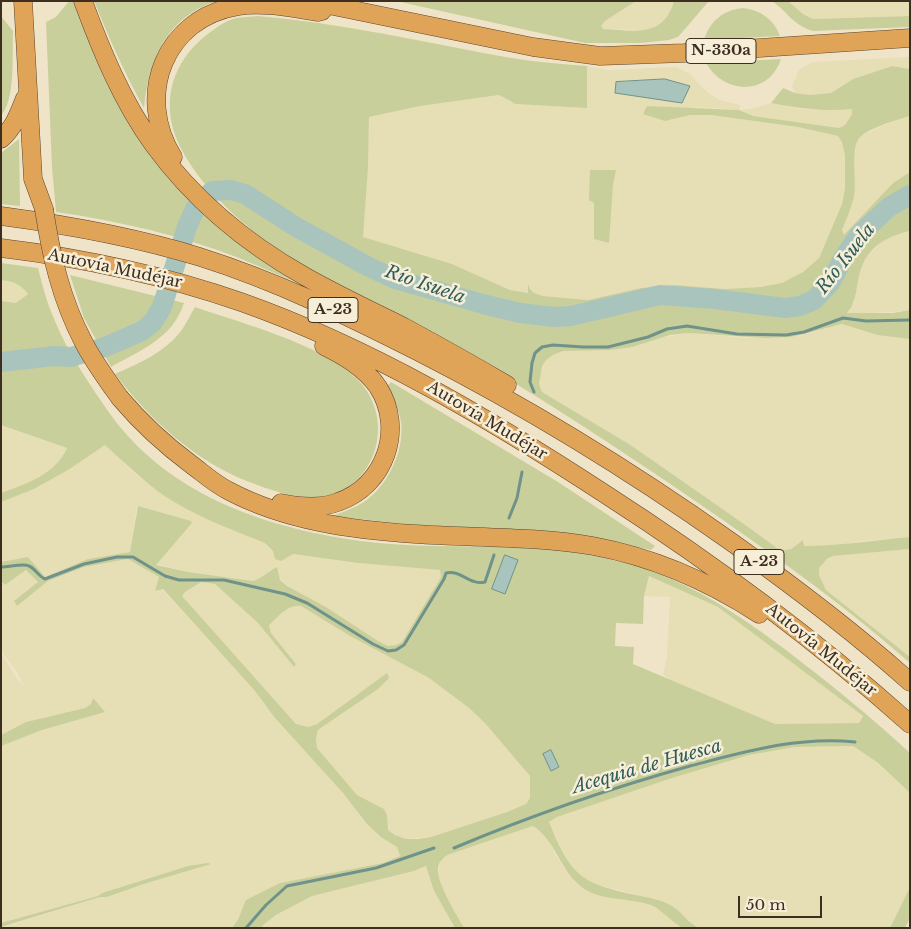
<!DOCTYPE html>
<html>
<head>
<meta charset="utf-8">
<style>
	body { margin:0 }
	#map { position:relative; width:911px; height:929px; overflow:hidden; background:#f0e4c8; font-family:"Libre Baskerville",serif }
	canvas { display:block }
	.frame { position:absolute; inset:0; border:2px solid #3d2e20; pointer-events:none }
	.scale { position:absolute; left:738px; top:896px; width:84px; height:22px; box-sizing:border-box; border:2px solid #3d2e20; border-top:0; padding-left:6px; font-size:15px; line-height:18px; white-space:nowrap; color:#3d2e20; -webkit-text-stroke:4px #f7eed8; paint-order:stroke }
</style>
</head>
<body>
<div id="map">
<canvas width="911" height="929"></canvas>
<div class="frame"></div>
<div class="scale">50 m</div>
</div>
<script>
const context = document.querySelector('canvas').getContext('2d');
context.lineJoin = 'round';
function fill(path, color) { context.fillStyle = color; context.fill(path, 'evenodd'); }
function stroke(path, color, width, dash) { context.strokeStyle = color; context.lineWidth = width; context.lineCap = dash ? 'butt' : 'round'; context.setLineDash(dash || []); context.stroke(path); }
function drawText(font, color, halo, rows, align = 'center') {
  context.font = font + ' "Libre Baskerville",serif'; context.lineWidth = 5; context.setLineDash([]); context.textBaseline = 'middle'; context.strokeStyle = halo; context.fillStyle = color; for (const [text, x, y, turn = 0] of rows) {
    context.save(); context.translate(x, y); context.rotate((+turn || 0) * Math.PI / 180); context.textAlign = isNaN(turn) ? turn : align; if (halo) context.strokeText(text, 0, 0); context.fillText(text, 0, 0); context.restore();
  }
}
fill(new Path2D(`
	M636,1H674L667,19L658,27L646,30L603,29L601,26L605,21Z
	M788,1H910V16L813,19L803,14Z
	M910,57V69L892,66L853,79L831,93L810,95L795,93L792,86L799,70L812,62Z
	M587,66L607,70L676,67L690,74L708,93L720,100L740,105V110L755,108L771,103L801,109L841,110L852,109V114L845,126L839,128L753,116L739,110L696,107L665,121L690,115H711L798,127L838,136L842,142L845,156V188L842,204L819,258L803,272L782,283L760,287L724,289L675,285L641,288L588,300L543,296L534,293L528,286V293L510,290L452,264L362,237L368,167L369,117L420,106L499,95L510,100L516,104L587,108ZM615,170L613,185L594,239V202Z
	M910,116V172L893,183L844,236L842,230L854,198L855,154L857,140L863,135L891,122Z
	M910,231V310L893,312L847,314L854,302L860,272L866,257L884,240L895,234Z
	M1,280H11L20,284L28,294L16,303L1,301Z
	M842,324L910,339V537L862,541L838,546H804L803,540L791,549L784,550L777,548L744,524L629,444L542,392L539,384L540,375L546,360L553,355L563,351L586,350L689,333L745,338L791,337Z
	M1,425L67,448L64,456L59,463L46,473L28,483L1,493Z
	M105,444L134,473L164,495L193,512L265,543L273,551L275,558L280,561L293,554L358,563L440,570L441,577L402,642L396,645L388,646L378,641L326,607L287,586L271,569L262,578L253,581L188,572L156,564L192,523L137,506L130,552L88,559L45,577L23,558L1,562V502L34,489L68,470Z
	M910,549V657L826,590L819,575V568L822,563L833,556Z
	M128,559L160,577L155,591L162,589L255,691L275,718L343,793L367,824L397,847L400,856L383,863L280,883L242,910L232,928H1L100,897H107L144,884L202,867L188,866L102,893L98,896L1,923V746L42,730L104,712L91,704L85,708L26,722L1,735V653L18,680L24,686L15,669L1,651V581L5,585L27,570L38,583L14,601L17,606L48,581L84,567Z
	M649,576L718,607L863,716L859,723L775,724L670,680L663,674L667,657L670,597L644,596Z
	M201,582L215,584L258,623L294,667L296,664L271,633L269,624L289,607L295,605L301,606L350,636L429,678L469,708L485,723L505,745L530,776V798L526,804L507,812L431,837L406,839L395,835L388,830L381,807L357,795L317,748L316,739L318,730L378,689L359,693L317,724L308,727L296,724L181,596L185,592Z
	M853,746L877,763L910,793V887L890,928H699L694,925L672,906L649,898L599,885L586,879L577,873L568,862L549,822L557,817L669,779L749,755L795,747Z
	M534,826L543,832L549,841L558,859L576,883L613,898L631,900L652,906L662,911L683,928H464L443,890L438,873L441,860L447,855Z
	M427,866L434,891L455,928H262L263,925L276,915L312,896L414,871Z`), '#e6deb5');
fill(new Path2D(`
	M69,1H75L104,78L129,123L152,157L178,187L306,287C284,277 261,267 239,258C180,235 118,221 56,212L52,168L46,22L56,17Z
	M94,1H217C166,17 149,60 144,108C125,74 109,38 94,1Z
	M396,1H636L605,21L601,26L603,29C634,30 663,39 674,1H709L678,37L669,40L641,43H585Z
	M772,1H788L803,14L813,19L910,16V27L813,31C791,24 789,13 772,1Z
	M743,8C760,10 774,19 780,36L704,40C710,21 723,10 743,8Z
	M1,16L13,31C12,54 16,98 1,116Z
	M258,16C343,23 427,43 511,58C536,62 562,64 587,66V108L515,104L509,100L499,95L420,106L369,117L368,167L363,237L452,264L510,290L528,293V284L530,289L534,293L543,296L588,300L641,288L675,285L724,289L760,287L782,283L803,272L819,258L842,204L845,188V156L842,142L838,136L798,127L711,115H690L665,121L643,114L647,106L739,110L753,116L839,128L845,125L852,114V109C825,112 798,108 771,103L783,88L795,93L810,95L831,93L853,79L892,66L910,69V116C897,120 864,129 858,140C851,151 857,183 854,197C851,209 846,220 842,230L844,235L893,183L910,172V231C890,235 871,245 863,264C857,276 858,291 853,303C852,307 849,310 847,313H893L910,310V339L878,335L842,324L791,337L764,338L689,333L670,335L632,347L610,350L563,351L553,355L546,360L542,367L539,384L542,392L629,444L744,524L777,548L784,550L791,549L803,540L804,546C840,546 874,540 910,537V549L833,556L827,559L819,568V575L826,590L910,657V663C850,610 785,563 720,518C632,457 542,398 450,344C419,326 385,313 353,296C310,272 264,244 228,209C207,188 186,164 175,135C162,97 174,62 204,37C213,30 224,21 236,18C243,17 251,17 258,16Z
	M781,59C769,96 724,95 706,63Z
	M19,139L20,206L1,204V153Z
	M590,170H616L613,185L609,243L594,239V203L589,200Z
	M1,263L38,268C42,283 46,300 52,314C61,337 74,360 87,380C100,399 112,419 128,436C191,506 288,533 378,543C431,548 485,545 539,548C570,550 603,557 633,565C691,582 739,615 786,650C829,683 870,716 910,753V793L878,763L853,746L795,747L749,755L669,779L557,817L549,822C570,872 577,882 631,894C645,897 660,899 672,906C682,912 688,923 699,928C695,928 688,929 684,928C676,926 663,911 653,906C628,896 597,903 577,883C559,866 554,839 533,826L447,855C442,859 439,862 438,868C436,882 457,915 464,928H455L434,891L426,866L414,871L312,896L276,915L263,925L262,928H232L238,919L246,900L280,883L383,863L400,856L397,847L381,837L367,824L343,793L275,718L255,691L163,589L155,591L159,577L128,559L84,567L48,581L17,606L14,601L38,582L26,570L5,585L1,581V562L28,557L45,577L88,559L130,552L138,506L191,521L192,523L156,565L188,572L253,581C263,578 268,571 277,567L280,580L287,586L326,607L378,641L388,646L396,645L402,642L441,577L440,570L358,563L293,554L281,561L275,559L273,551L265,543C230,529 195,516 163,495C142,480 124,462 105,445L68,470L34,489L1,502V493C26,484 56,474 67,448L1,425V301L16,303L28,294C20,284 14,281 1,280ZM649,576L718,607L863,716L859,723L775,724L633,664L634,647L615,646L616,623L643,624L644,596ZM201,582L215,584L258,623L294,667L296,664L271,633L269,625C279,616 288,604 301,606L350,636L429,678L469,708L485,723L530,776V798L526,804L507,812L431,837L418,839H406L395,835L388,830L387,815L384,809L357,795L317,748L316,739L318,730L378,689L389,678L387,673L317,724L308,727L296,724L182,596L185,592Z
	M70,275L184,303C173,338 141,350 111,367L84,318Z
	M195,307C243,324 320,343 357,379C401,422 372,502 307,497C287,496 268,489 249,482C194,460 151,421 115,374C138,364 165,352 181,331C186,324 190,315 195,307Z
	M391,382L558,482L655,546L651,550L608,540L574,534L404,524L332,516C340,513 349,510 357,506C385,492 405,453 401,422C399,409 393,398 387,386Z
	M93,698L105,712L42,730L1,746V735L26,722L85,708L91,704Z
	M208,863L211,864L144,884L107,897H100L1,927V923L98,896L102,893L188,866Z
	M910,887V918L905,928H890Z`), '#c9cf9b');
const water = new Path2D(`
	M665,79L690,86L682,103L615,93L616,82Z
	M505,555L518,560L505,594L492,589Z
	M551,750L559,767L551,771L543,754Z`);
fill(water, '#a9c4bc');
stroke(water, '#6f938a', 1);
stroke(new Path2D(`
	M534,392L530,382L532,363L535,353L542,347L553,345L583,347H608L648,337L667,329L687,326L737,334L786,335L804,332L843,318L866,321L910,320
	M509,518L517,498L522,472
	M1,567C9,567 24,563 29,566C36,569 38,576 45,579L84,564L117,557H133L165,576L179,580H224L285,594L307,603L373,644L388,651L396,650L404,645L444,579L446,573C460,569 470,586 485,582L494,555
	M454,848C530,816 611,788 690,766C744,752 798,736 855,742
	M246,928L266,905L287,886L376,868L434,848`), '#6f938a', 3);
stroke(new Path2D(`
	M1,362L54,356L71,357L105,347L142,331L153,322L162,307L187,227L195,209L212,191L231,190L245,194L296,227L369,267L395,279L483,304L520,313L554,317L571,316L660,295L715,299L785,308L800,306L814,300L830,283L843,259L859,235L889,207L910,195`), '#a9c4bc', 20);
const highway = new Path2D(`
	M23,1L33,179L44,209
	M83,1C101,50 122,101 153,144C193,199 247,244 306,277C338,295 372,311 404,327C439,346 473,365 507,385
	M309,1L533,47L600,56L684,53L910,38
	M1,139C14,128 19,113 25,98
	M173,157C135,96 164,18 238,6C264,2 291,8 318,12L322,11
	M1,216C68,225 135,237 200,257C276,281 348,316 419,352C527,407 631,471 730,541C792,585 853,631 910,682
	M1,248C83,258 163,275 241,302C371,348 490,419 605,494C712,563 815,639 910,724
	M120,398C142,424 165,445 192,465C204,474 215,484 229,491C286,521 352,530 415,534C474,538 534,536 593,546C653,557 708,581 759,614
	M281,503C300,507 320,509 338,502C385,486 405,429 378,387C365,368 344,356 324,346`);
stroke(highway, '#5b4430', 19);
stroke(highway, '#e0a458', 18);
const highwayBridge = new Path2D(`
	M44,209C51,255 61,299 83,341C93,361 107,380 120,398`);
stroke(highwayBridge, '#5b4430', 19, []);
stroke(highwayBridge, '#e0a458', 18);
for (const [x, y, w] of [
	[721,51,70],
	[333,310,50],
	[759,562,50]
]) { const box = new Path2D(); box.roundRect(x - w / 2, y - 12.5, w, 25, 4); context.fillStyle = '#f7eed8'; context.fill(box); stroke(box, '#3d2e20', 1); }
drawText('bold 15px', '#3d2e20', null, [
	["N-330a",721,51],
	["A-23",333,310],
	["A-23",759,562]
]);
drawText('16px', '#3d2e20', '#f7eed8', [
	["Autovía Mudéjar",115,269,12],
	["Autovía Mudéjar",487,421,31],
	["Autovía Mudéjar",821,650,39]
]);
drawText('italic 18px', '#2f5d5a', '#f7eed8', [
	["Río Isuela",846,259,-52],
	["Río Isuela",425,285,19],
	["Acequia de Huesca",647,767,-16]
]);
</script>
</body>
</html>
